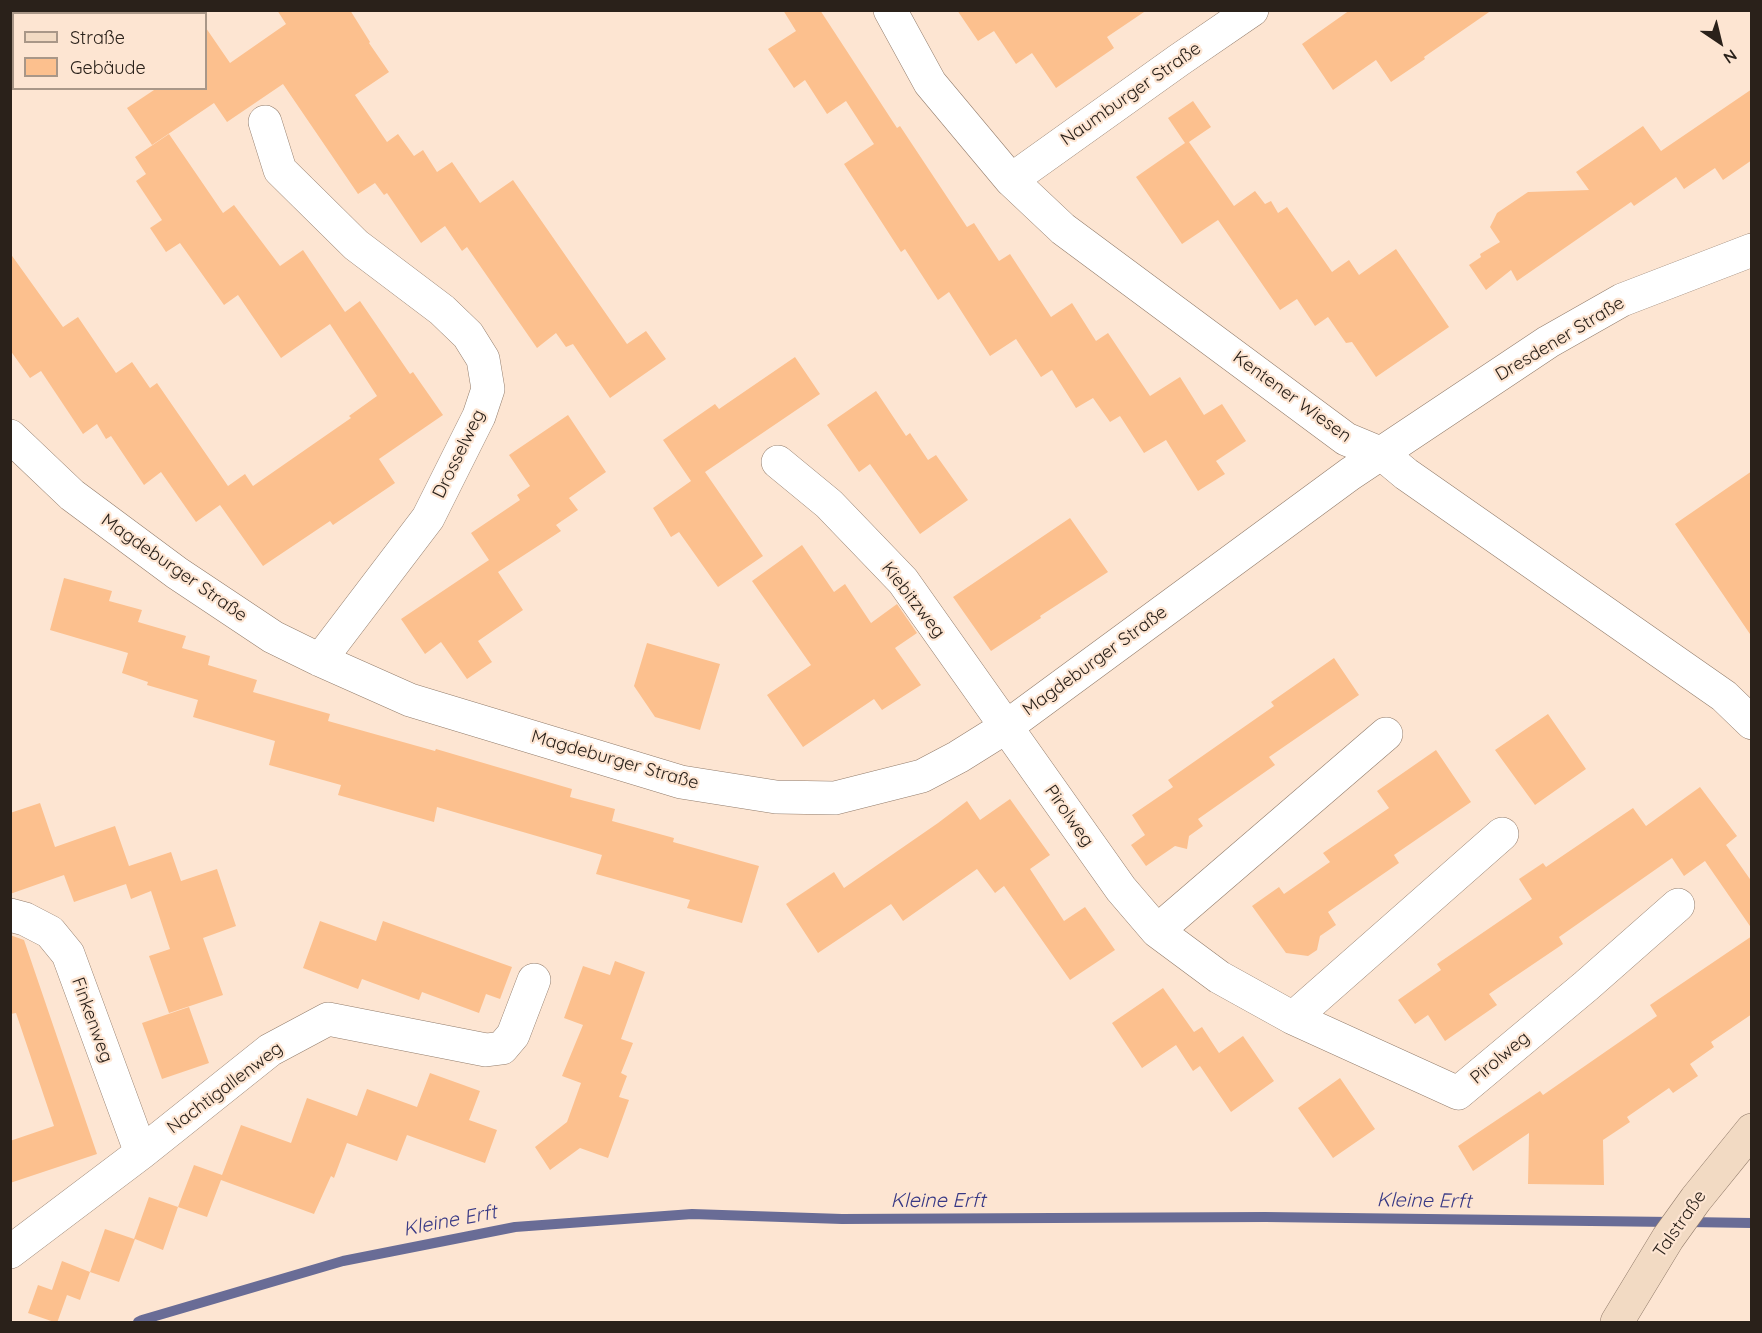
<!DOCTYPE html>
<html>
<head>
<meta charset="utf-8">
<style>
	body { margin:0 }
	#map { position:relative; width:1762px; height:1333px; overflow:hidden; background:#fde5d2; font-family:Quicksand,sans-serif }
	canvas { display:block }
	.frame { position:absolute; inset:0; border:12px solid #2a211a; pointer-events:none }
	.legend { position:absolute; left:12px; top:12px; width:195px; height:78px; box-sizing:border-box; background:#fde5d2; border:2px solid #a99788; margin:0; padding:8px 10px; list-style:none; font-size:18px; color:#2a211a }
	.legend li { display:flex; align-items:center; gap:12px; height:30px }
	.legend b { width:30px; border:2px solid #a99788 }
	.north { position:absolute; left:1690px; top:12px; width:60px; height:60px; -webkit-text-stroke:4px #fde5d2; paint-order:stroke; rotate:145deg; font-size:16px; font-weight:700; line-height:24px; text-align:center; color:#2a211a }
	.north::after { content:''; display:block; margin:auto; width:21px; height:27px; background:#2a211a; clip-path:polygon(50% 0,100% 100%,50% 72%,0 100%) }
</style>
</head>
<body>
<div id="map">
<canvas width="1762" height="1333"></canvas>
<div class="frame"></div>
<ul class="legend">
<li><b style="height:8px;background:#f2dac3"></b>Straße</li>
<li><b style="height:16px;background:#fcc08e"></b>Gebäude</li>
</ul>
<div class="north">N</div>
</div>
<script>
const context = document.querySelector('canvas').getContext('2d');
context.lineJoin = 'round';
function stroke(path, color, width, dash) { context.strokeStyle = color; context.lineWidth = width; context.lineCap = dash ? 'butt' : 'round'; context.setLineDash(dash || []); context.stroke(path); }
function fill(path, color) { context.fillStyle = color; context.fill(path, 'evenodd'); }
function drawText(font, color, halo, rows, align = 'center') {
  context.font = font + ' Quicksand,sans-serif'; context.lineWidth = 4.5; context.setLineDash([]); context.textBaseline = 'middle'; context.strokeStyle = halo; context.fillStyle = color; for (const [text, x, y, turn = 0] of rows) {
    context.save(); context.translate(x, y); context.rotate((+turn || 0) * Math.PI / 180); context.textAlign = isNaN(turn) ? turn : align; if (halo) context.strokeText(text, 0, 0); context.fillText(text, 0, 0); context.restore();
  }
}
stroke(new Path2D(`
	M1688,1222L1752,1223
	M138,1322L142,1320L343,1261L515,1227L692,1214L842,1219L1265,1217L1672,1222`), '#696c96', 10);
fill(new Path2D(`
	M277,10H350L370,42L369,43L389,72L355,95L387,142L398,134L414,156L423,150L437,172L452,162L480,203L513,180L627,344L646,331L666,359L610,398L573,344L566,347L556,333L537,348L467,247L462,251L445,226L421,243L387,193L384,195L375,183L358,194L283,84L227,122L214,103L152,145L127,108L157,88H206V28L230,63L286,24Z
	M783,10H820L897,128L900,126L967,227L974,223L999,261L1010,254L1051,317L1072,303L1096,341L1108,333L1150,396L1180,377L1204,415L1222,404L1246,441L1216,461L1225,474L1198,491L1166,440L1144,453L1120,416L1110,422L1093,398L1076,408L1052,370L1041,377L1016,339L990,356L949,292L938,300L905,249L901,252L844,164L874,144L846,101L827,114L805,80L794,88L768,49L796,31Z
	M957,10H1147L1107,37L1114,48L1056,88L1032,53L1016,64L994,31L978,41Z
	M1350,10H1492L1424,57L1425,59L1391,82L1376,60L1333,90L1302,44Z
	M1752,89V160L1723,180L1715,168L1684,189L1676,177L1634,206L1631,202L1517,281L1511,270L1486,290L1469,265L1481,257L1480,254L1500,242L1490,227L1497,213L1528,192L1589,190L1576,172L1643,126L1661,151Z
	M1193,101L1211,127L1189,142L1234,206L1255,191L1265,204L1271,201L1278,213L1287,207L1332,272L1349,260L1359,275L1396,249L1449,327L1376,377L1352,342L1346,343L1328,317L1315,326L1297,299L1280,310L1218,220L1182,244L1136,177L1185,143L1168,118Z
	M169,134L223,213L234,205L280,266L303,250L345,312L360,301L410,374L413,372L443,415L379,459L395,483L333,525L330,521L263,566L220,505L196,522L161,472L144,485L111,436L106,439L97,424L83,434L41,371L30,378L10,350V253L63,327L78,317L116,373L132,362L150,388L157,383L228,486L245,474L253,486L351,418L349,416L377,396L330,324L281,358L238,295L224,305L180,243L166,252L150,228L162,220L136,181L146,174L135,157Z
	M795,357L820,394L705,472L763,556L718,587L679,532L671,537L653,508L691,481L663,440L715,404L719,409Z
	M876,391L906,436L910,433L928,460L936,455L968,500L920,534L870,464L859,472L827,425Z
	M568,415L606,472L569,498L578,510L556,525L561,531L498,572L523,610L478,641L492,662L467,679L441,642L425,654L401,619L489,560L471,533L520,500L517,495L530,486L509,455Z
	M1752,471V637L1675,524Z
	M1070,518L1108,572L1040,616L1041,618L991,651L953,597Z
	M802,545L834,592L845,584L871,623L897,604L917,633L895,648L921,685L882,710L874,699L803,747L767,695L811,665L752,581Z
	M64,578L112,591L109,601L142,610L138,622L186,636L182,648L210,656L208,665L257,680L253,692L330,714L328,721L435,751L436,749L572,789L570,797L615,809L612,821L674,838L673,842L759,866L742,923L687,908L690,900L596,874L602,855L437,807L434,822L338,795L341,785L269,765L275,741L193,717L198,700L147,685L148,682L122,673L128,653L50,630Z
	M647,643L720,664L700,730L655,717L634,686Z
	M1334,658L1359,695L1269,757L1275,765L1198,819L1203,826L1189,836L1187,849L1175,846L1146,866L1131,845L1145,835L1132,815L1173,787L1168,780L1274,706L1271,702Z
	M1548,714L1586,769L1535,805L1495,750Z
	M1436,750L1471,802L1394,855L1399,863L1328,912L1336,925L1320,936L1317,950L1308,956L1286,953L1252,906L1279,887L1284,894L1330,862L1323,853L1389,808L1377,791Z
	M1700,787L1737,836L1726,845L1752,882V929L1705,861L1684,876L1672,858L1559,937L1563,944L1489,994L1497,1005L1445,1041L1428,1015L1415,1024L1398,1000L1441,970L1437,964L1532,899L1519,879L1543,863L1546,867L1633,808L1646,826Z
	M1010,799L1050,855L1030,869L1064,921L1085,907L1115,950L1070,980L1004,886L995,893L977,869L903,921L891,904L818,953L786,904L834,872L844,888L938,823L967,801L980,820Z
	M40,803L55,847L115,826L129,866L171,852L181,881L217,869L236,926L203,938L223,995L169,1013L149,956L170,949L151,891L131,899L126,884L74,902L64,875L10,894V813Z
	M320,921L376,941L383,921L512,967L500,999L486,994L479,1013L422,992L419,1000L362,979L358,989L303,968Z
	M10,935L24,940L97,1154L10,1183V1141L54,1126L16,1013L10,1014Z
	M1752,936V1014L1711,1042L1714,1047L1690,1064L1698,1076L1673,1093L1669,1088L1627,1117L1630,1122L1603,1140L1604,1185L1528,1184L1529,1133L1473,1171L1458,1146L1540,1091L1543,1095L1657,1016L1650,1005Z
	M615,961L645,972L621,1039L633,1043L621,1073L627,1076L619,1097L629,1100L608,1158L580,1148L550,1170L535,1147L567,1122L581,1083L562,1076L583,1025L564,1018L583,966L610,975Z
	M1163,988L1194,1032L1202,1027L1219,1053L1243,1036L1274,1081L1231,1112L1200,1066L1193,1071L1176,1045L1142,1068L1112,1023Z
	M189,1007L209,1063L162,1079L142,1023Z
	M430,1073L480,1091L469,1120L497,1130L485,1163L407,1135L397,1161L347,1143L334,1178L331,1176L314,1214L221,1180L207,1217L178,1207L163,1250L135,1239L119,1282L90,1272L80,1300L67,1295L57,1323L28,1313L38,1285L52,1290L62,1261L90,1272L105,1229L134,1239L149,1197L178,1207L194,1165L222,1175L241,1125L291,1143L307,1098L357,1116L367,1089L417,1107Z
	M1340,1078L1375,1129L1333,1158L1298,1108Z`), '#fcc08e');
const street = new Path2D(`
	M890,10L930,83L1011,180L1063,229L1346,439L1382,454L1406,474L1724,696L1752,723
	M265,122L280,170L356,245L442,310L468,335L483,359L488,389L479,416L428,518L320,660
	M1011,180L1179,60L1252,10
	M10,436L72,495L177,573L273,637L320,660L410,700L681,782L776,797L835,798L922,776L958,757L1006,727L1350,474L1548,342L1622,300L1752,250
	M778,462L829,504L903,581L1121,889L1157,931L1219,977L1293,1018L1458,1093L1586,986L1678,905
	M10,915L25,919L50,932L68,954L141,1153
	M1157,931L1386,734
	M1293,1018L1502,834
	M10,1252L141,1153L270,1050L328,1019L486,1050L502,1048L513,1035L534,980`);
const secondary = new Path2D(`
	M1617,1322L1668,1238L1696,1199L1752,1130`);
stroke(street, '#927c6b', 34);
stroke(secondary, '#927c6b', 34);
stroke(street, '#fff', 33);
stroke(secondary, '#f2dac3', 33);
drawText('18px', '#2a211a', '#fde5d2', [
	["Naumburger Straße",1131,94,-35],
	["Dresdener Straße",1560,339,-31],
	["Kentener Wiesen",1292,397,36],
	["Drosselweg",459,454,-64],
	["Magdeburger Straße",174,568,35],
	["Kiebitzweg",913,600,52],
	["Magdeburger Straße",1095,661,-36],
	["Magdeburger Straße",615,760,16],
	["Pirolweg",1069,816,55],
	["Finkenweg",92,1020,70],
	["Pirolweg",1500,1058,-40],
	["Nachtigallenweg",225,1088,-37],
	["Talstraße",1680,1224,-55]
]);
drawText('italic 20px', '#383985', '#fde5d2', [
	["Kleine Erft",938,1201],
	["Kleine Erft",1424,1201,1],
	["Kleine Erft",450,1221,-11]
]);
</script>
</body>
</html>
